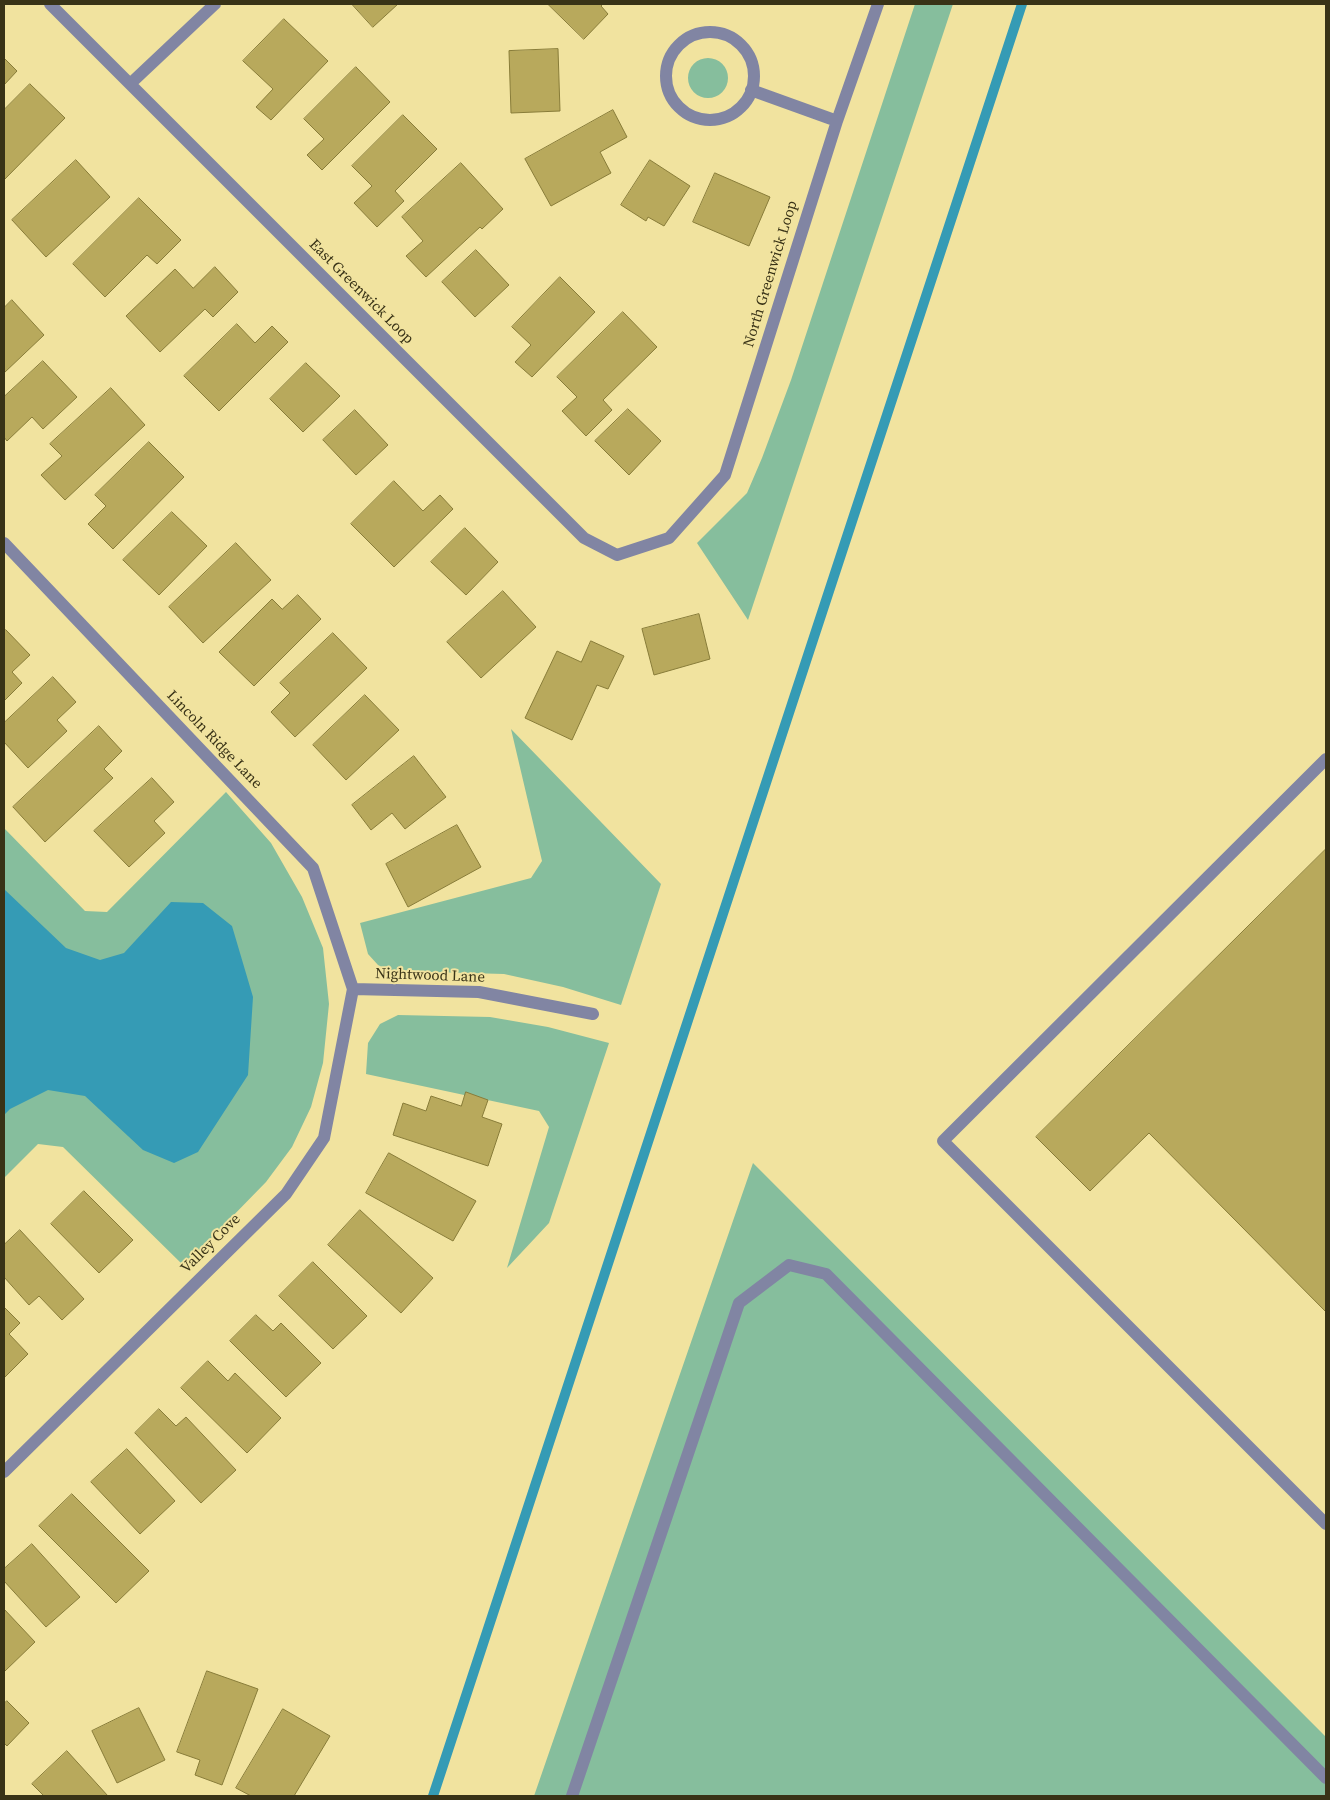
<!DOCTYPE html>
<html>
<head>
<meta charset="utf-8">
<style>
	body { margin:0 }
	#map { position:relative; width:1330px; height:1800px; overflow:hidden; background:#f1e39f; font-family:"Source Serif 4",serif }
	canvas { display:block }
	.frame { position:absolute; inset:0; border:5px solid #393317; pointer-events:none }
</style>
</head>
<body>
<div id="map">
<canvas width="1330" height="1800"></canvas>
<div class="frame"></div>
</div>
<script>
const context = document.querySelector('canvas').getContext('2d');
context.lineJoin = 'round';
function fill(path, color) { context.fillStyle = color; context.fill(path, 'evenodd'); }
function stroke(path, color, width, dash) { context.strokeStyle = color; context.lineWidth = width; context.lineCap = dash ? 'butt' : 'round'; context.setLineDash(dash || []); context.stroke(path); }
function drawText(font, color, halo, rows, align = 'center') {
  context.font = font + ' "Source Serif 4",serif'; context.lineWidth = 4; context.setLineDash([]); context.textBaseline = 'middle'; context.strokeStyle = halo; context.fillStyle = color; for (const [text, x, y, turn = 0] of rows) {
    context.save(); context.translate(x, y); context.rotate((+turn || 0) * Math.PI / 180); context.textAlign = isNaN(turn) ? turn : align; if (halo) context.strokeText(text, 0, 0); context.fillText(text, 0, 0); context.restore();
  }
}
fill(new Path2D(`
	M915,4H953L748,620L697,543L747,493L762,458L791,380Z
	M688 78a20 20 0 1 1 40 0a20 20 0 1 1-40 0Z
	M511,729L661,884L621,1005L563,987L504,974L432,972L394,973L378,965L368,954L360,923L531,878L542,861Z
	M226,792L271,843L302,897L323,948L329,1004L323,1063L311,1107L292,1147L266,1182L184,1266L63,1147L38,1144L4,1178V828L85,911L107,912Z
	M398,1015L490,1017L548,1027L609,1043L549,1223L507,1268L549,1127L539,1111L366,1074L368,1043L380,1024Z
	M753,1163L1326,1737V1796H534Z`), '#86be9d');
fill(new Path2D(`
	M4,889L66,948L100,960L124,953L171,902L203,903L232,926L253,997L248,1075L198,1152L174,1163L143,1150L85,1096L48,1090L10,1109L4,1115Z`), '#359bb5');
stroke(new Path2D(`
	M433,1796L1022,4`), '#359bb5', 10);
const building = new Path2D(`
	M352,4H398L373,27Z
	M548,4H603L601,6L608,14L584,39Z
	M284,19L328,61L271,120L256,107L273,89L243,61Z
	M558,49L560,111L511,113L509,51Z
	M4,58L17,71L4,85Z
	M356,67L390,102L322,170L307,155L324,139L304,119Z
	M30,84L65,118L4,180V110Z
	M613,110L627,137L600,152L611,173L551,206L525,159Z
	M403,115L437,149L395,191L404,201L377,227L354,203L372,186L352,166Z
	M76,160L110,197L46,257L12,220Z
	M650,160L690,186L664,226L648,217L646,221L621,205Z
	M461,163L503,209L482,229L480,227L426,277L406,256L423,241L402,217Z
	M715,173L770,197L749,246L693,222Z
	M139,198L181,240L157,264L147,255L105,297L73,264Z
	M476,250L509,285L475,317L442,282Z
	M215,267L238,292L213,317L205,309L160,352L126,316L175,269L193,288Z
	M560,277L595,312L532,377L515,362L531,345L512,327Z
	M12,300L44,335L4,373V308Z
	M623,312L657,347L603,400L612,410L586,436L562,411L577,397L557,377Z
	M237,324L255,343L272,326L288,342L219,411L184,376Z
	M43,361L77,397L43,429L32,417L7,441L4,437V397Z
	M306,363L340,396L303,432L270,399Z
	M111,388L145,425L65,500L41,475L62,456L50,444Z
	M628,409L661,441L629,475L595,441Z
	M355,410L388,445L356,475L323,440Z
	M149,442L184,477L113,549L88,524L106,506L95,495Z
	M394,481L423,511L440,495L453,509L394,567L351,524Z
	M172,512L207,546L159,595L123,560Z
	M465,528L498,562L466,595L431,562Z
	M236,543L271,580L203,643L169,607Z
	M503,591L536,627L481,678L447,642Z
	M298,595L321,619L254,686L219,652L272,599L282,609Z
	M699,614L710,659L654,675L642,629Z
	M6,630L30,655L12,672L22,683L4,701V631Z
	M333,633L367,668L295,737L271,712L290,693L280,683Z
	M591,641L624,656L608,689L597,685L572,740L525,718L557,651L581,662Z
	M53,677L76,702L57,720L67,731L28,768L4,742V723Z
	M365,695L399,730L346,780L313,745Z
	M99,726L122,751L104,769L113,778L45,842L13,807Z
	M414,756L446,797L405,829L392,813L371,830L352,805Z
	M152,778L174,802L154,821L165,833L129,867L94,831Z
	M457,825L481,867L408,907L386,864Z
	M1326,849V1312L1149,1133L1090,1191L1036,1137Z
	M466,1092L488,1100L482,1117L502,1124L488,1166L393,1135L403,1103L426,1111L431,1096L461,1106Z
	M389,1153L476,1201L453,1241L366,1193Z
	M84,1191L133,1240L99,1273L51,1224Z
	M360,1210L433,1278L401,1313L328,1245Z
	M20,1230L84,1299L62,1320L39,1296L29,1305L4,1277V1245Z
	M313,1262L367,1316L333,1349L279,1296Z
	M4,1307L20,1323L9,1334L28,1354L5,1377L4,1375Z
	M256,1315L273,1331L281,1323L321,1363L286,1397L230,1341Z
	M208,1361L228,1381L235,1373L281,1418L247,1453L181,1388Z
	M159,1409L176,1426L186,1417L236,1470L201,1503L135,1433Z
	M127,1449L175,1501L140,1534L91,1482Z
	M72,1494L149,1571L116,1603L39,1526Z
	M32,1544L80,1597L46,1627L4,1581V1569Z
	M4,1609L35,1642L4,1672Z
	M207,1671L258,1689L222,1785L195,1775L200,1760L177,1752Z
	M7,1701L29,1723L7,1746L4,1743V1704Z
	M139,1708L165,1760L117,1783L92,1731Z
	M283,1709L330,1736L294,1796H251L236,1788Z
	M67,1751L108,1796H44L32,1784Z`);
fill(building, '#b8a95c');
stroke(building, '#887c39', 1);
stroke(new Path2D(`
	M50,4L584,538L617,555L669,538L725,475L837,121L878,4
	M666 76a44 44 0 1 1 88 0a44 44 0 1 1-88 0Z
	M130,84L215,4
	M751,90L837,121
	M4,543L313,868L353,989L324,1138L286,1194L4,1472
	M1326,759L943,1141L1326,1524
	M353,989L479,992L593,1014
	M572,1796L739,1303L789,1265L826,1274L1326,1778`), '#8185a3', 12);
drawText('15px', '#393317', '#f1e39f', [
	["North Greenwick Loop",771,274,-73],
	["East Greenwick Loop",361,292,45],
	["Lincoln Ridge Lane",214,740,46],
	["Nightwood Lane",430,976,2],
	["Valley Cove",211,1244,-45]
]);
</script>
</body>
</html>
